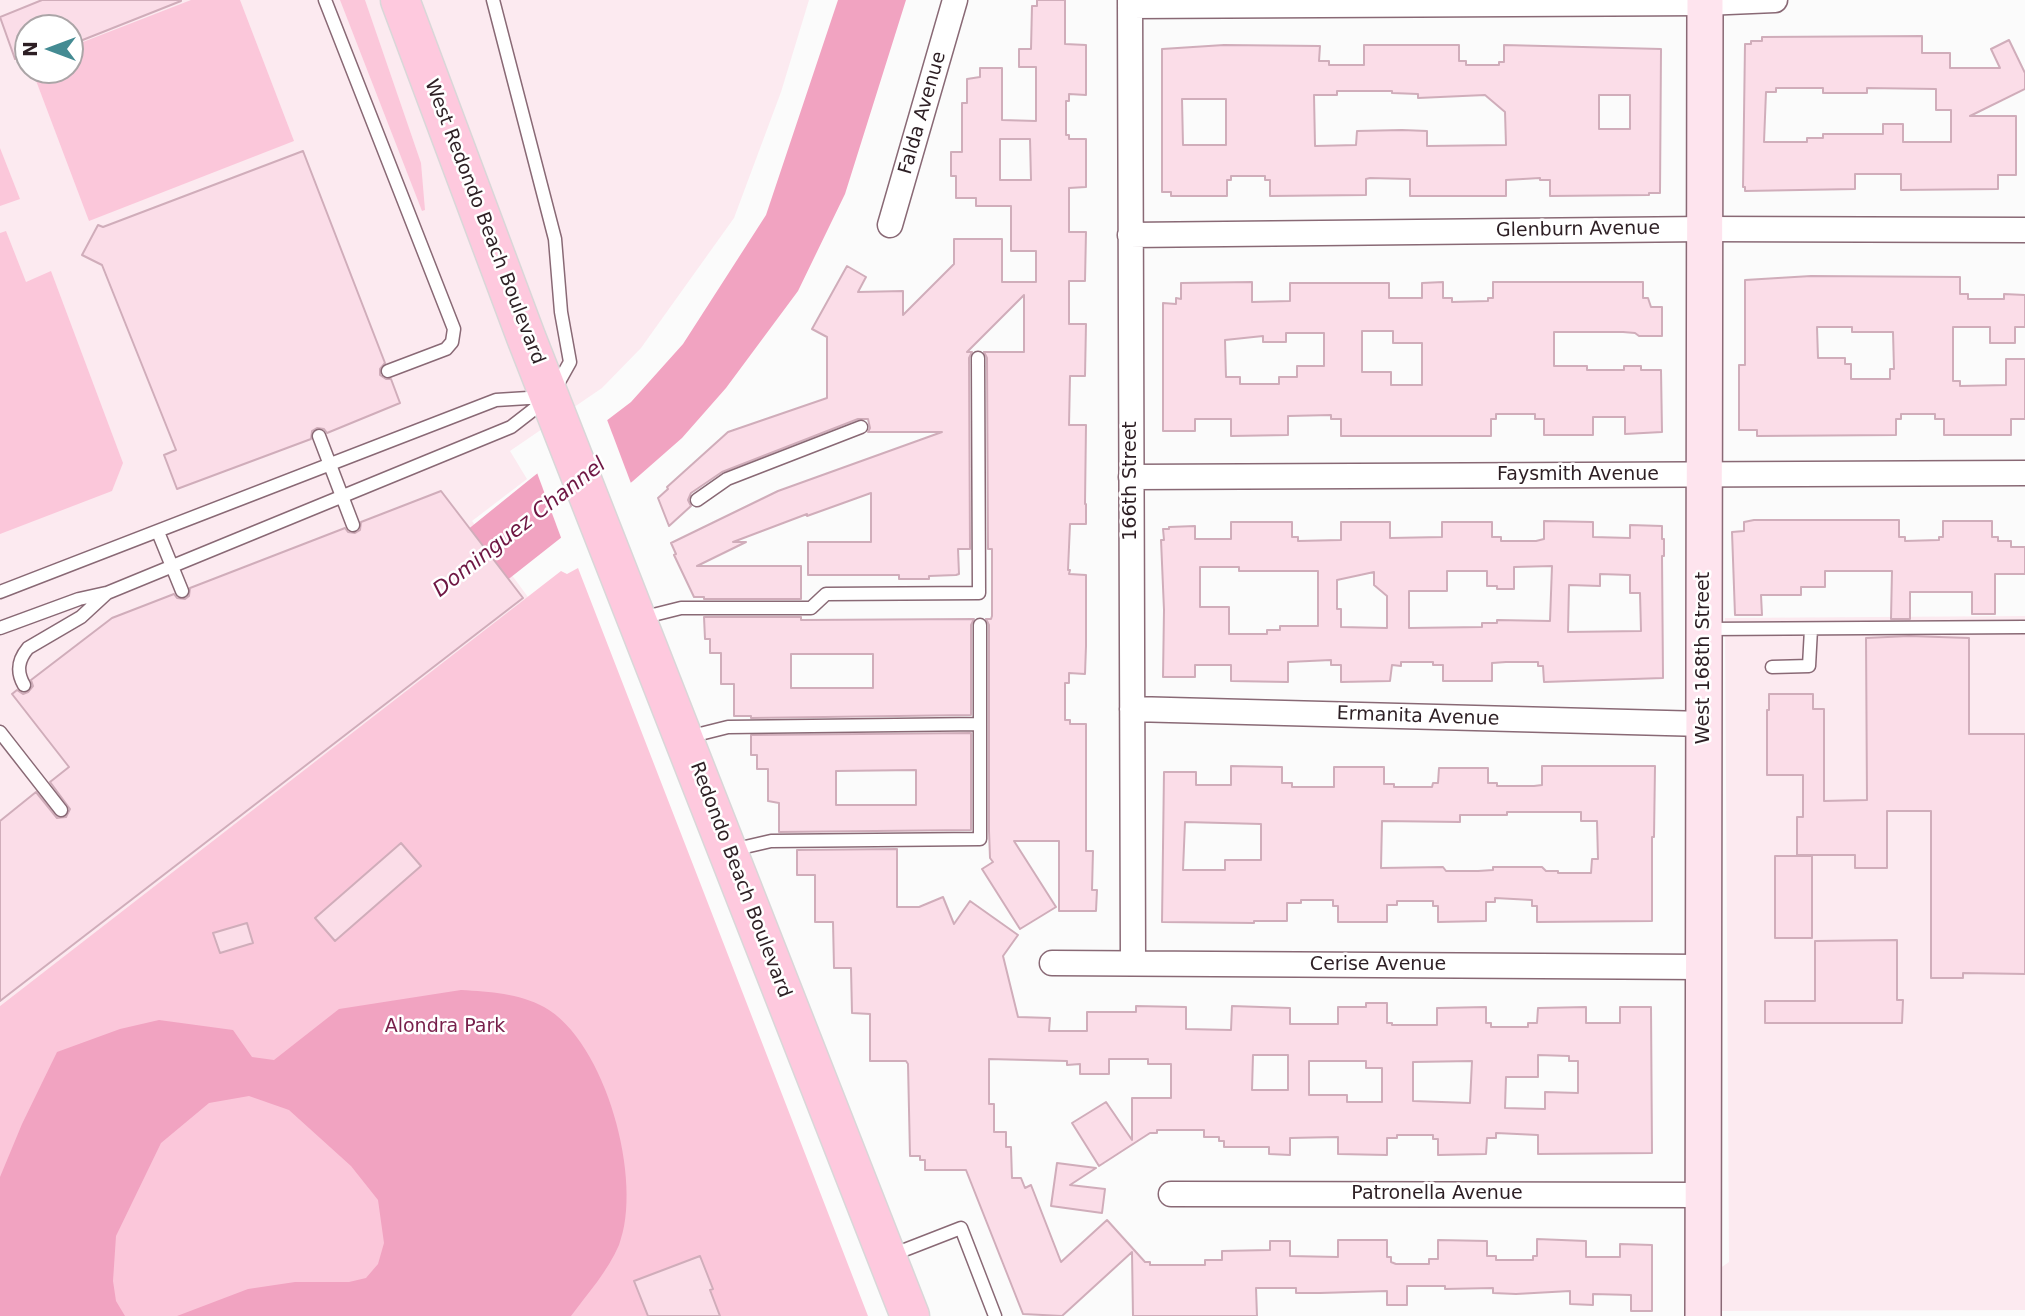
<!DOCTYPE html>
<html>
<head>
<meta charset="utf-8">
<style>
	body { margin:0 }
	#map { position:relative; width:2025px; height:1316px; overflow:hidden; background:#fbfbfb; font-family:"DejaVu Sans",sans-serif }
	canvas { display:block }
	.north { position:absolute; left:14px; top:14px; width:70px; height:70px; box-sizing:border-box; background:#fff; border:2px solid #aba5a7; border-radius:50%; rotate:270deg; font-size:19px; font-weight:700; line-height:28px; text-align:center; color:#2d1f24 }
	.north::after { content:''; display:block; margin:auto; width:24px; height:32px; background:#448b93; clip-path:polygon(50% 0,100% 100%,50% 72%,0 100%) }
</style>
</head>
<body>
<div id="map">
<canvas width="2025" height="1316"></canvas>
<div class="north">N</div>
</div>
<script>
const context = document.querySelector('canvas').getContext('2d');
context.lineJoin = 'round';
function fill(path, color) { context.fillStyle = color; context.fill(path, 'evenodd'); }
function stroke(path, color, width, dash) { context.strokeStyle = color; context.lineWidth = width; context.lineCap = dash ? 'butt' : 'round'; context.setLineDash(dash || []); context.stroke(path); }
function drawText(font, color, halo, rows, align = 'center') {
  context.font = font + ' "DejaVu Sans",sans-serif'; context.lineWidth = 5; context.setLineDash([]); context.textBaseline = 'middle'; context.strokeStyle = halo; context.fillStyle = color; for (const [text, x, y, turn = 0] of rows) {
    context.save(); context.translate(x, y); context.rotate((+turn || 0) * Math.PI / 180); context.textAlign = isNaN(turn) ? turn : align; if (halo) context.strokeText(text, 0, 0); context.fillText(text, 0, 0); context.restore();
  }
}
fill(new Path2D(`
	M0,0H809L781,92L734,218L641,348L602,388L510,451L527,479L472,521L528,597L0,1006ZM28,28H70V70H28Z
	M2025,616V1310L1719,1311V1269L1729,1262L1725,618Z`), '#fceaf0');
fill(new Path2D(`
	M191,0H240L294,141L89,221L32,70H70V47Z
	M340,0H365L421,163L425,210L422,211Z
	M0,148L20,199L0,206Z
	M6,231L26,282L51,271L123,463L112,491L0,534V233Z
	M578,568L868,1316H0V1006L561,571L567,574Z`), '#fbc7da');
fill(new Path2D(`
	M838,0H906L845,194L798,291L726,388L682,438L633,481L482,600L456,539L534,476L631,402L683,344L766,215Z
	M461,990C491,992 518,993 544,1007C606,1041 644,1182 619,1245C608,1271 588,1293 571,1316H177L248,1289L295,1282H349L366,1278L378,1264L384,1243L378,1200L351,1166L289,1110L249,1096L209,1103L161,1143L116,1236L113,1281L116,1301L125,1316H0V1177L22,1124L57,1052L120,1029L159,1020L233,1030L252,1057L274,1060L339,1009Z`), '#f1a3c1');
fill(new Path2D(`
	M606,417L632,486L563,543L536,470Z`), '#fbfbfb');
const building = new Path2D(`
	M42,0H181V1L70,45V28H28V53L15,59L0,17Z
	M1037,0H1065V44L1086,45V95L1069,94V101H1066V135H1069V139H1086V187L1069,188V232H1086L1085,281H1069V324H1086L1085,376H1070L1069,425H1086L1085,504H1086V524H1070L1068,570H1070L1069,574L1086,575V646L1085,674L1069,673V683H1065V720H1070V724H1086V851H1093L1092,890H1097L1096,911H1059V841H1014L1056,907L1020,929L982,869L993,862L990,858L989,831V625L986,619H991L992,616V549H988L987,358L984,352H1024V295L967,352H972L969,358L970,549H958L959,574L956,575L929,576V579H899V575H808V542H871V493L807,516V514L733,542H746L697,566H801V599H704V597H694L674,555L676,554L671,543L778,491L942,432H868L870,428L868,419H858L722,472L691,493L688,500L691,506L669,526L658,498L668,489L667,487L728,432L827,398V337L812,329L847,266L866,277L858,292L903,291V315L954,264V239H1002V282H1036V251H1011V206H976V198H956V176H951V152H962V103H967V79L980,77V68H1002V120L1036,121V67H1019V49H1031L1032,6H1037ZM1000,139H1030L1031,180H1000Z
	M1922,36V53H1950V68H2000L1991,49L2009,40L2025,73V89L1970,116H2016V175H1998V189L1901,190V174H1855V189L1745,191V187H1743L1745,44H1751V41H1762V37ZM1776,88H1823V93H1867V88L1936,89V110H1951V142H1903V124H1883V134H1823V138H1807V142H1764L1766,92H1776Z
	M1224,45L1320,46L1319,61H1329V65H1364V45H1459V61H1466V65H1499V62H1504V45L1661,49L1660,193H1649V195L1550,196V180H1540V178L1506,180V196H1410V179L1370,178L1366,179V195L1270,196V180H1265V176H1231V180H1227V196H1171V192H1162V49ZM1337,91H1392V93L1418,94V98L1485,95L1505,112L1506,145L1427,146V131L1402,130L1357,131L1356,145L1315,146L1314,95H1337ZM1599,95H1630V129H1599ZM1182,99H1226V145H1183Z
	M303,151L385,363L380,369V375L386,379H391L400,403L327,433L324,429L317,428L312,431L311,439L177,489L164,455L176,450L102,265L82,255L98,225L103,227Z
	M1811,276L1960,277V294H1968V299H2004V294L2025,295V327H2015V343H1990V327H1953V381H1960V386L2006,385V359H2025V419H2011V435H1944V419H1935V414H1901V419H1896V435L1757,436V430H1739V365H1745V280ZM1817,327H1852V332H1893L1894,369H1890V379H1851V364H1845V358H1818Z
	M1252,282V302L1290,301V283H1389V298H1422V283L1443,282V298H1452V302L1488,301V298H1493V282H1643V298H1648L1651,307H1662V336H1639L1635,333L1623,332H1554V366H1587V370H1624V366H1641V370H1661L1662,432L1625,434V417H1593V435H1544V419H1535V414H1496V419H1491V436H1341V419H1331V415L1288,416V435L1231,436V419H1195V431H1163V303L1176,304V298L1181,299V283ZM1362,331H1393V343H1422V385H1391V372H1362ZM1286,333H1324V366H1297V377H1279V384H1240V377H1226L1225,340L1263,336V342H1286Z
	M441,491L523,598L0,1001V821L36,792L57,818L66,817L70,809L50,782L69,767L12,694L17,690L23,694L28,692L33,686L31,680L112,618L174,594L177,598L185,599L189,596L190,588L345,528L348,532L355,533L360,530L361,522Z
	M1754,520H1899V537H1905V541L1939,540V537H1943V521H1992V537H1998V541H2011V547H2025V574H1995V614H1972V592H1910V619H1891L1892,571H1825V587H1801V595H1761L1762,615H1735L1732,532L1744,531V522Z
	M1544,521L1593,522V537L1630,538V525L1662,526V539H1664V556H1662L1663,678L1544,682L1543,666H1538V662H1506L1492,663V681H1443V665H1433V662H1401V666L1392,665L1390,681L1341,682V665H1331V660L1288,662V682L1231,681V665H1195V677H1163L1164,610L1161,540H1164L1163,529H1169V527L1195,526V539H1231V522H1292V537H1298V541L1341,540V522H1390V538L1442,537V522H1492V537H1501V541H1536L1544,539ZM1552,566L1550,621L1497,620V623H1482V627L1409,628V591H1447V571H1487V586H1497V589H1514V567ZM1200,567H1239V571H1318V626H1280V630H1267V634H1229V607H1200ZM1374,572V585L1387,596V628L1341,627V609H1337V580ZM1600,574L1630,575V593H1640L1641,631L1568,632L1569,585L1600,586Z
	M704,617H801V620L974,619L971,625V715L751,718V716H734V684H721V653H710V639H705ZM791,654H873V688H791Z
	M1909,636L1969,638V734H2025V974L1963,973V978H1931V811H1887V868H1855V855H1797V817H1803V775H1767V710H1769V694H1813V709H1824V801L1867,800L1866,638Z
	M971,733V830L779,832V803L768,801V769H757V755H751V735ZM916,770V805H836V771Z
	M1231,766L1282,767V783H1292V787H1334V767H1384V784H1394V787H1432L1433,783H1438L1439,768H1488V783H1497V786H1534L1542,785V766H1655L1654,837H1652V921L1537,922V906H1532V900L1495,898V902H1486V921L1438,922V906H1433V901H1397V905H1387V922H1338V906H1333V900H1301V903H1287V921H1254V923L1162,922L1164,772H1196V785H1231ZM1507,812H1581V821H1597L1598,859H1592L1591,873H1558V871H1546L1542,867H1493V870L1478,871H1446L1443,867L1381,868L1382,821L1460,822V815H1507ZM1185,822L1261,824V860H1225V870H1183Z
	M401,843L421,866L335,941L315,918Z
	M897,849V907H919L943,897L954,924L970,901L1018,935L1003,956L1018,1017L1050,1018L1049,1031H1087V1012H1136V1006L1186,1007V1029L1231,1030L1232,1006L1290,1008V1024H1338V1007H1366V1003H1387V1023H1392V1025H1437V1008L1486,1007V1023H1491V1027H1528V1023H1537L1538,1008L1586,1007V1023H1620V1007H1651L1652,1153L1538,1154V1135L1496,1133V1138H1487L1486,1154L1438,1155V1139H1433V1135H1397V1138H1387V1155L1338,1154V1137L1290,1138V1155L1269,1154V1147H1224V1141H1219V1137H1204V1130H1157V1133H1150L1099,1166L1072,1123L1106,1102L1132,1140V1098H1171V1064H1148V1059H1109V1074H1080V1064L1067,1065V1061L989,1059V1104H994V1132H1006V1147H1011L1012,1178H1021L1025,1188L1031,1185L1061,1262L1107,1220L1145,1262H1150V1265H1205V1260H1222V1251L1270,1250V1241H1290V1256L1338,1257V1240H1387V1257H1391V1262L1396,1264H1429V1259H1438V1240L1487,1241V1256H1496V1260H1533V1256H1537V1239L1586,1241V1257H1620V1244L1652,1245V1311H1631V1295L1593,1294V1305L1570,1304V1291L1516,1294L1493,1293V1288L1445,1289V1286H1407V1305H1387V1291L1320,1293H1296V1288H1256L1257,1316H1133L1132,1252L1062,1316L1023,1314L966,1170H925V1160H920V1156H910L908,1064L906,1061H870V1014L852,1013L851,968H834L833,922H815V875H797V850ZM1253,1055H1288V1090H1252ZM1538,1055L1569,1056V1061H1578V1093L1545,1092V1109L1505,1108L1506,1077H1538ZM1309,1061H1366V1068H1382V1102H1347V1095H1309ZM1472,1061L1470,1103L1413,1101V1062Z
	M1775,856H1812V938H1775Z
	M247,923L253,943L220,953L213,933Z
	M1897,940V1000H1903L1902,1023H1765V1001H1815V941Z
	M1057,1163L1096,1168L1070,1185L1105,1189L1102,1213L1051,1206Z
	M700,1256L713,1289L710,1290L720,1316H648L634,1281Z`);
fill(building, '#fbdde8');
stroke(building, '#d0adba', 2);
const lane = new Path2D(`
	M325,0L454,329L452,342L446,349L388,371
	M319,436L353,525
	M697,500L727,479L861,427
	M158,532L182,591
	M0,592L496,400L544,397
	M641,618L681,608H811L826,594L979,593L978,358
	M0,628L79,599L106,593
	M1707,629L2025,627
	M1772,667L1809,666L1811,629
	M24,685C16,671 18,660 28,648L81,617L107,593L511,427L551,396L570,362L561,312L555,239L493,0
	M0,732L61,810
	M688,737L728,727L980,724
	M732,850L771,841L980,839V625
	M889,1256L961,1228L995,1316`);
const street = new Path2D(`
	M1130,0L1133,963
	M1130,6L1705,3L1775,0
	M890,225L955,0
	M1130,235L1704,229L2025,230
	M1131,477L2025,473
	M1132,709L1704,724
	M1052,963L1703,967
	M1171,1194L1703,1195`);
const secondary = new Path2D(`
	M1703,1316L1705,0`);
const primary = new Path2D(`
	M400,0L526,337L910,1316`);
stroke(lane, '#896975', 15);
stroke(street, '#896975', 27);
stroke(secondary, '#896975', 38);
stroke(primary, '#d9d7d8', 41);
stroke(lane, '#fff', 12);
stroke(street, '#fff', 24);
stroke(secondary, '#fee4ee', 35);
stroke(primary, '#fec9de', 38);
drawText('19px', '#2d1f24', '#fff', [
	["Falda Avenue",923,113,-74],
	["West Redondo Beach Boulevard",484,222,69],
	["Glenburn Avenue",1578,230,-1],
	["Faysmith Avenue",1578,475],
	["166th Street",1131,481,-90],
	["West 168th Street",1704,658,-90],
	["Ermanita Avenue",1418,717,2],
	["Redondo Beach Boulevard",740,880,69],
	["Cerise Avenue",1378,965],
	["Patronella Avenue",1437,1194]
]);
drawText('19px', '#771f4a', '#fff', [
	["Alondra Park",445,1027]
]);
drawText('italic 21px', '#6e1643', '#fff', [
	["Dominguez Channel",520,528,-38]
]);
</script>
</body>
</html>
